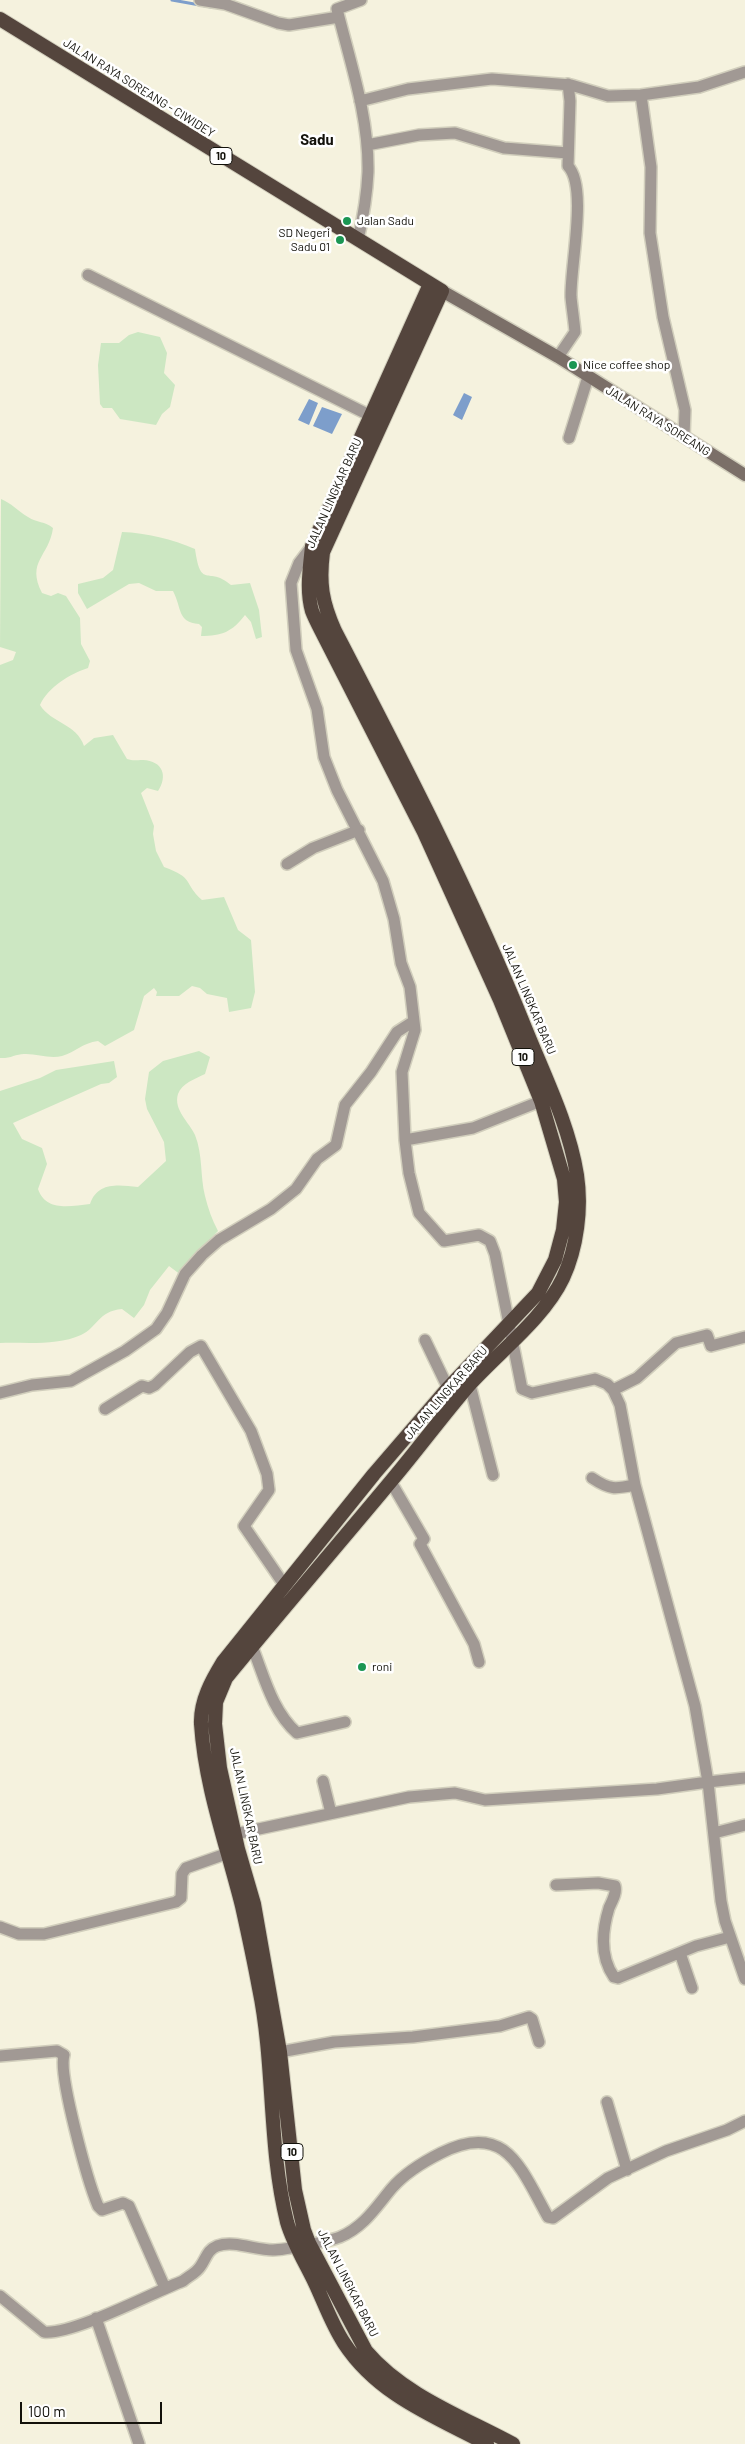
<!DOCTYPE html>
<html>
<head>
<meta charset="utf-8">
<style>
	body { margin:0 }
	#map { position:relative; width:745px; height:2444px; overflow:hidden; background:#f5f2de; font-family:Barlow,sans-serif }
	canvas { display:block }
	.scale { position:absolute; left:20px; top:2402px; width:142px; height:22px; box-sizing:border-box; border:2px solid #12110a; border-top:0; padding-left:6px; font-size:15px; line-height:18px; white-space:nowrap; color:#12110a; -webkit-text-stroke:4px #fff; paint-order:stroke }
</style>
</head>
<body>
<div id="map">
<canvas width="745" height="2444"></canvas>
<div class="scale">100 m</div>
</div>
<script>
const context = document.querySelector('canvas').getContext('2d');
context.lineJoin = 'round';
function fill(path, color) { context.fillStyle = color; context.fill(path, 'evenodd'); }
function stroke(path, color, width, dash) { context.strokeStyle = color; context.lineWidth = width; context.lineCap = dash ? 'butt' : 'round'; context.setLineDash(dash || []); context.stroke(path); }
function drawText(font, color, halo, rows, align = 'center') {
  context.font = font + ' Barlow,sans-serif'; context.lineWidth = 5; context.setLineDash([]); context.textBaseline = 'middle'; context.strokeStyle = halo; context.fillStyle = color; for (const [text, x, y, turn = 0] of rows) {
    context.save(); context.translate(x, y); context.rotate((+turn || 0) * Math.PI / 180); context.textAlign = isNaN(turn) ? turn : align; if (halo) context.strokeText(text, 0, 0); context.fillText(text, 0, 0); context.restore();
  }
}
fill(new Path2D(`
	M138,332L160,337L167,353L164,373L175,385L170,407L162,414L156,425L120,419L112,408H103L100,404L98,365L101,343H119L129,335Z
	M1,499C11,503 18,511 28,517C37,523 45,521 53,528C49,557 26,561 42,593L51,596L58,593L66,596L80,618L81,644L90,661L88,668C70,674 48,687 40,705C51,723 77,724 84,746L94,738L113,735L127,759C133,761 136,760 143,760C163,761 168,776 158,791L147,788L141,793L154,826L153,834L156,851L164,867C195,878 183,883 202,900L224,897L238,930L251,940L255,992L251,1008L229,1012L227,998L207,994L200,988L192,986L179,996H156L157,992L154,988L144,996L134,1030L105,1046L98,1041C82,1043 76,1052 62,1056C50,1059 38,1054 26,1054C17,1053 10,1059 0,1058V665L13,660L16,652L0,647Z
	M122,532C147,533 172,539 195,549C201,591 208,565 231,585L250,583L259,610L262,637L256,639L251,622L245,615C232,632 222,636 201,636L202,627L199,624C177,622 182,608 173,591H156L139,583L129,584L87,609L78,593V584L103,578L113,570Z
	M199,1051L210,1057L205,1074C195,1079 182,1083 178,1094C173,1110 190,1123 195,1135C203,1155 200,1176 205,1196C208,1208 212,1220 218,1231L195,1255L181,1275L169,1266L150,1290L144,1305L134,1318L122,1309C98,1311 97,1328 81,1335C57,1346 26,1342 0,1343V1091L40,1078L56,1070L114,1061L117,1077L109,1083L101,1084L13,1123L22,1139L42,1148L47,1164L38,1189C46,1212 70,1206 90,1204C98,1182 117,1185 138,1187L166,1161L164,1142L147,1109L145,1099L149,1072L163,1061Z`), '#cce7c2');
fill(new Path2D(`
	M464,393L472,397L462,420L453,415Z
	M309,399L318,403L309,425L298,420Z
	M322,407L342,414L332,434L313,426Z`), '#7d9ecb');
stroke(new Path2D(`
	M172,0L211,7`), '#7d9ecb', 3);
const minor = new Path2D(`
	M200,0L225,4L278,23L289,25L339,17
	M641,95L651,167L650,233L663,317L685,410L684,437
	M360,101L408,89L492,79L571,85L608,96L641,95L699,87L745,72
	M367,145L419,135L455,133L504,148L568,153
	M358,240C363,218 367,195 368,172C369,116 350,62 337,9L361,0
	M88,275L371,416
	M558,357L575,332C574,320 572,308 571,297C570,267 588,187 568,166L570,101L568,84
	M569,438L588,377
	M287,864L313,848L359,830
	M405,1140L473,1128L541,1101
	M425,1340L448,1388
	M470,1385L493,1475
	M613,1390L637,1378L676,1343L707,1335L711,1346L745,1337
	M0,1393L32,1385L71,1381L125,1351L156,1329L167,1313L185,1274L202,1255L219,1240L271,1209L296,1189L317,1159L336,1145L345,1105L371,1072L397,1032L414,1021
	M105,1409L142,1386L149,1388L155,1385L190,1352L201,1346L251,1431L267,1474L269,1490L244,1526L285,1586
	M592,1478C610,1490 615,1489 635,1485
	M391,1482L424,1539L420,1544L474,1644L479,1662
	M252,1646C264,1676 272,1711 297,1733L345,1722
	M745,1778L708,1782L721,1901L725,1921L745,1979
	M323,1781L331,1813
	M714,1833L745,1825
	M235,1834L409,1797L455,1793L485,1800L657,1789L708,1782L695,1706L635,1485L620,1405L613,1390L607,1384L595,1379L532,1393L522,1389L495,1254L490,1241L479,1235L444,1241L419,1213L409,1173L405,1140L402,1072L415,1030L410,987L401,963L394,919L383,881L337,790L324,757L317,709L296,650L291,583L299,563L312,546
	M556,1885L598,1883L615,1886C617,1893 612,1901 609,1908C602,1931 600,1957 614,1977L618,1978L696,1946L730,1937
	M0,1927L19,1934H44L176,1902L181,1898L182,1874L186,1868L234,1851
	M680,1953L692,1988
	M280,2052L334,2042L413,2037L500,2026L529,2017L532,2019L539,2042
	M0,2056L57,2051L64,2055C58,2075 88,2182 98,2206L102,2210L123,2203L129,2206L165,2288
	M607,2102L627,2170
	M0,2296L44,2332C73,2335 152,2293 183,2281C189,2276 196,2273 200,2267C206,2259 207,2250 217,2246C234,2240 255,2250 273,2250C284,2250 330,2241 340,2237C364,2227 376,2207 392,2188C405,2173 423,2162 441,2153C506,2120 521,2169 548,2217L553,2218L608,2178L666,2151L727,2130L745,2121
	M96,2318L139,2444`);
const secondary = new Path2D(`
	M442,291L558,357L745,475`);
const trunk = new Path2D(`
	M0,19L442,291L323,552C319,583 322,602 335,631C403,762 471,893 526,1030C545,1077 569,1125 577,1175C582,1208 577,1248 563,1278C544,1318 500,1351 470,1384C443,1415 419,1448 392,1480C337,1546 281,1611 226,1678L216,1702L215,1724L220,1768L238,1849L254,1904L280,2052L295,2190L304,2230L309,2243L366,2351C403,2395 463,2417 513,2444
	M430,284L312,546C310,567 306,590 312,611C315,619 320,628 324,636L424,832L500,1000L541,1101L564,1179L566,1202L563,1230L555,1260L538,1293L448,1388L374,1474L223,1662C212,1680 200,1701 201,1724C205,1786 227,1846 242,1906C248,1933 254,1961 259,1988C275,2065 268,2146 287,2222C293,2243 306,2264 315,2283C324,2302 332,2325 344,2343C378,2395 434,2416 487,2444`);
stroke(minor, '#d1cebc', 14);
stroke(secondary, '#d1cebc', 15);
stroke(trunk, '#d1cebc', 16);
stroke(minor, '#a19994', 11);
stroke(secondary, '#7b6f68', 12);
stroke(trunk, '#54453d', 14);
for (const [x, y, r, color] of [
	[347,221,5,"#1b9653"],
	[340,240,5,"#1b9653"],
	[573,365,5,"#1b9653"],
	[362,1667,5,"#1b9653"]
]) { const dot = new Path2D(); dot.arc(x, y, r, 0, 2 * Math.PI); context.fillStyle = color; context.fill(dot); stroke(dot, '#fff', 2); }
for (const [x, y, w] of [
	[221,156,22],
	[523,1057,22],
	[292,2152,22]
]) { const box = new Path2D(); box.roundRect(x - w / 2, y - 8.5, w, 17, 4); context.fillStyle = '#fff'; context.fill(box); stroke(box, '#12110a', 1); }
drawText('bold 11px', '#12110a', null, [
	["10",221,156],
	["10",523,1057],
	["10",292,2152]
]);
drawText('12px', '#12110a', '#fff', [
	["JALAN RAYA SOREANG - CIWIDEY",139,88,32],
	["JALAN RAYA SOREANG",658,421,32],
	["JALAN LINGKAR BARU",334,493,-66],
	["JALAN LINGKAR BARU",529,999,67],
	["JALAN LINGKAR BARU",446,1393,-49],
	["JALAN LINGKAR BARU",246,1806,78],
	["JALAN LINGKAR BARU",348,2283,63]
]);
drawText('12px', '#12110a', '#fff', [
	["Jalan Sadu",357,221],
	["SD Negeri",330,233,"right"],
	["Sadu 01",330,247,"right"],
	["Nice coffee shop",583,365],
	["roni",372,1667]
], 'left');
drawText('bold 15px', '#12110a', '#fff', [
	["Sadu",317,140]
]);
</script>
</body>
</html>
